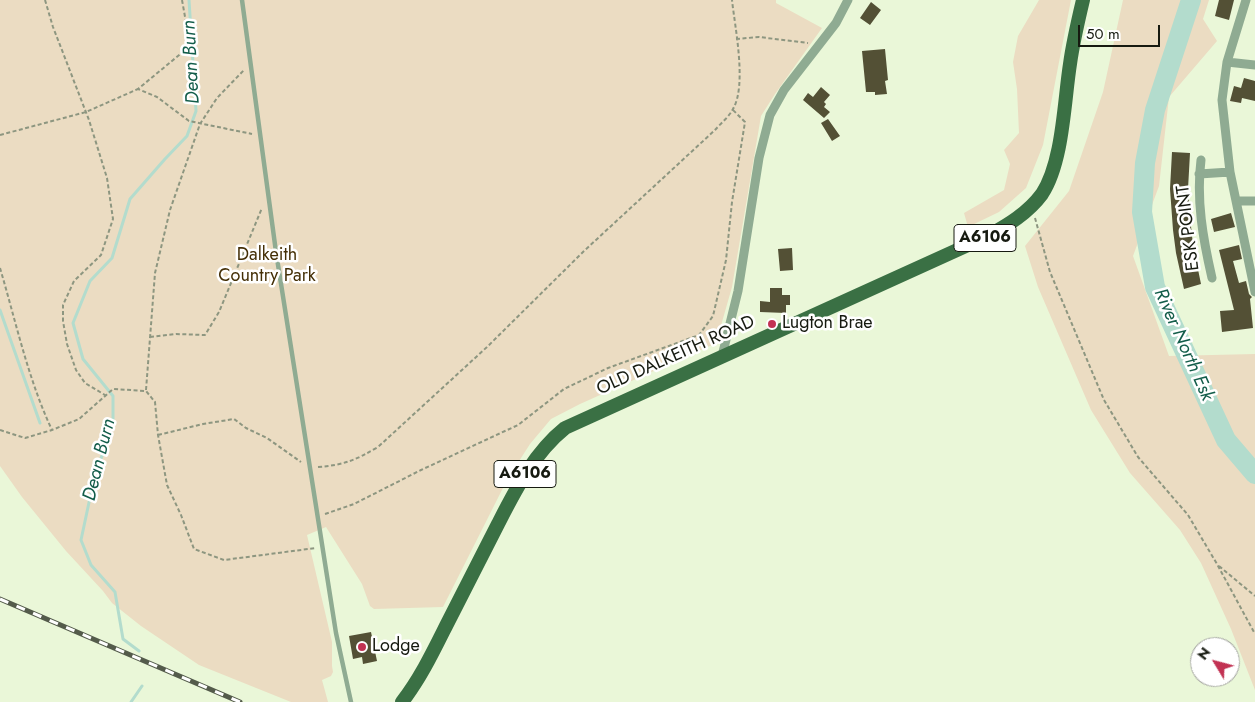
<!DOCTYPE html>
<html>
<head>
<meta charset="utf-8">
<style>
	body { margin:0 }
	#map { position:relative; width:1255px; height:702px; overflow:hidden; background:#eaf7d8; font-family:Jost,sans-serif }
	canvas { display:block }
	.north { position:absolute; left:1190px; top:637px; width:50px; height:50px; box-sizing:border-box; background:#fff; border:1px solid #a2a39f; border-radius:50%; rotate:307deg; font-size:14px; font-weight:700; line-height:20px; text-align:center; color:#161a10 }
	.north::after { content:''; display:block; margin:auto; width:18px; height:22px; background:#c23253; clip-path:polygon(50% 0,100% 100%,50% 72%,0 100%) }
	.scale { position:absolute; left:1078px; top:25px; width:82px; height:22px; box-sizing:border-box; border:2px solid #161a10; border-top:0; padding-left:6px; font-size:15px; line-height:18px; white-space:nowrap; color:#161a10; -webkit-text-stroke:4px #fff; paint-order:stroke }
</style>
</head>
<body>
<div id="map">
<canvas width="1255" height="702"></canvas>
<div class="north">N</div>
<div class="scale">50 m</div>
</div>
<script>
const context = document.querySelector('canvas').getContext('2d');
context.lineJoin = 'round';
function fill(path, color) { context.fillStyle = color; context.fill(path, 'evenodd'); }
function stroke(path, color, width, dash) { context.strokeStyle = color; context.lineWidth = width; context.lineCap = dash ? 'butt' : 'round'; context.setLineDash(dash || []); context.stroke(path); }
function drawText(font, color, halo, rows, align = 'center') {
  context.font = font + ' Jost,sans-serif'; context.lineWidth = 5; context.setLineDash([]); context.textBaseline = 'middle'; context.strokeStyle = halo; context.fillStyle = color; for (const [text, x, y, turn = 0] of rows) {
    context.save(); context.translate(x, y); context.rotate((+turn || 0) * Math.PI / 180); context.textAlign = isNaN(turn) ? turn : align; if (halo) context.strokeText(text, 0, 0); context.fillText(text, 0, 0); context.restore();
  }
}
fill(new Path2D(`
	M0,0H776V3L822,28L775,94L761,116L732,287L718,336L712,345L580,404L551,419L530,444L507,480L443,607L374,609L370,606L362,584L326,527L307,535L332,642V666L333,672L331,676L322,680L328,702H291L199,665L141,626L112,603L103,591L66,551L22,497L0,466Z
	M1039,0H1071L1043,145L1026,188L999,212L968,227L964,213L1004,190L1010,164L1004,150L1019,133L1017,89L1013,62L1018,36Z
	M1123,0H1209L1203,19L1217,41L1169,97L1159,186L1133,256L1169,356L1255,354V690L1231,629L1201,563L1180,530L1130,473L1091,410L1038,287L1025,246L1069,191L1103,92Z`), '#ebdcc2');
stroke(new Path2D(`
	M0,310L40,423
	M139,651L123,639L115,592L91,565L81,540L94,479L113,423V396L83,359L73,323L90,281L112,258L130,199L165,159L187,136L196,111L189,0
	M131,702L142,686`), '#b3dccd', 3);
stroke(new Path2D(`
	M1191,0L1155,110L1145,163L1142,212L1155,287L1226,440L1255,474`), '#b3dccd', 20);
fill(new Path2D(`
	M1219,0H1234L1229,20L1215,16Z
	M871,2L881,10L870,25L860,18Z
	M885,49L888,80L885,81L887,94L875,95V92H866L862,51Z
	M1244,78L1255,81V101L1242,98L1241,103L1230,101L1234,86L1241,88Z
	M821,87L830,95L824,102L826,104L824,107L830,112L824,118L803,100L808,93L813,97Z
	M828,119L840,136L832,141L821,123Z
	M1172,152L1190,153L1188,189L1190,217L1193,245L1201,284L1184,289L1176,253L1173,230L1170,189Z
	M1231,213L1235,227L1214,232L1211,219Z
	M1239,245L1242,259L1233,261L1239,283L1246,281L1249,294L1252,297L1250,299L1253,328L1222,332L1220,311L1234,310L1219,250Z
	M792,248L793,270L780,271L778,249Z
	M770,288H782V295H790V305H786V313L760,312V301L770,302Z
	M371,632L377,661L363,664L362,657L353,659L349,636Z`), '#535035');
stroke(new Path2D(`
	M45,0L53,27L89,120L107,178L113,219L101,255L74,281L63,305V321L67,344L76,370L85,383L105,395
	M182,0L189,39L184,51L138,89L157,97L189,121L252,134
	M736,39L759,37L808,43
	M0,135L86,112L138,89
	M1035,218L1050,272L1104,400L1138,457L1188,515L1217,564L1255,634
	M0,268C16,322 28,379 52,430
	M150,337L176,334L205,335L219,312L262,208
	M146,390L155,273L170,210L200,124L217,98L244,70
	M0,430L25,438L52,430L79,419L113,389L146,391L155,402L158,435L167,485L181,515L194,549L224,560L316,548
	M158,435L203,424L234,419L246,428L267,438L301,462
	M318,467C344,465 356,460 378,447L487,347L584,251L715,130C721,123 729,117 733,109C747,85 735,28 732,0
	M325,514L354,504L421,470L518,425L564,389L608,368L699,335L713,316L726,260L732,202L745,122L733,110
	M1219,566L1255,596`), '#8d9680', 2, [4, 2.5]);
stroke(new Path2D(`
	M242,0L276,252L336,633L351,702`), '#8fab92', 4.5);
stroke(new Path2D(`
	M1246,0L1227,62L1222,100L1230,172L1255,292
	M1227,62L1255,65
	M1201,160C1196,200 1203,239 1212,278
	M1199,174L1230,172
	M1236,201H1255
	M722,356L738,291L759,158L770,115L784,90L836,23L848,0`), '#8fab92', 9);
stroke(new Path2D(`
	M402,702C420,679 433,652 446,626C463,592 481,558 498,524C516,489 534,453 565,428L988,236C1008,225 1028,213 1042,194C1063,162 1064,102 1070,64C1073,42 1078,21 1083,0`), '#3a7044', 14);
const rail = new Path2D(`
	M0,599L240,702`);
stroke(rail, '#545b4b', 5);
stroke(rail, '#fff', 3, [9]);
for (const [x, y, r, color] of [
	[772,324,5,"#c23253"],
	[362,647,5,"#c23253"]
]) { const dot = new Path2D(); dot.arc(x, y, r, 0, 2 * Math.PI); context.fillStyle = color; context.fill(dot); stroke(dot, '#fff', 2); }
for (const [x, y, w] of [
	[985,238,62],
	[525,474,62]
]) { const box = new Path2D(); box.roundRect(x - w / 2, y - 13.5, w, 27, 4); context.fillStyle = '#fff'; context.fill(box); stroke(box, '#161a10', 1); }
drawText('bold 16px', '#161a10', null, [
	["A6106",985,238],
	["A6106",525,474]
]);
drawText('18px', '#161a10', '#fff', [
	["ESK POINT",1189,228,-97],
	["OLD DALKEITH ROAD",676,356,-24]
]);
drawText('18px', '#442f06', '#fff', [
	["Dalkeith",267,256],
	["Country Park",267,277]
]);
drawText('18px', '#161a10', '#fff', [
	["Lugton Brae",782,324],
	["Lodge",372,647]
], 'left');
drawText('italic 19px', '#135d4a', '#fff', [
	["Dean Burn",192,62,-93],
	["River North Esk",1183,345,66],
	["Dean Burn",100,460,-76]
]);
</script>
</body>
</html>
